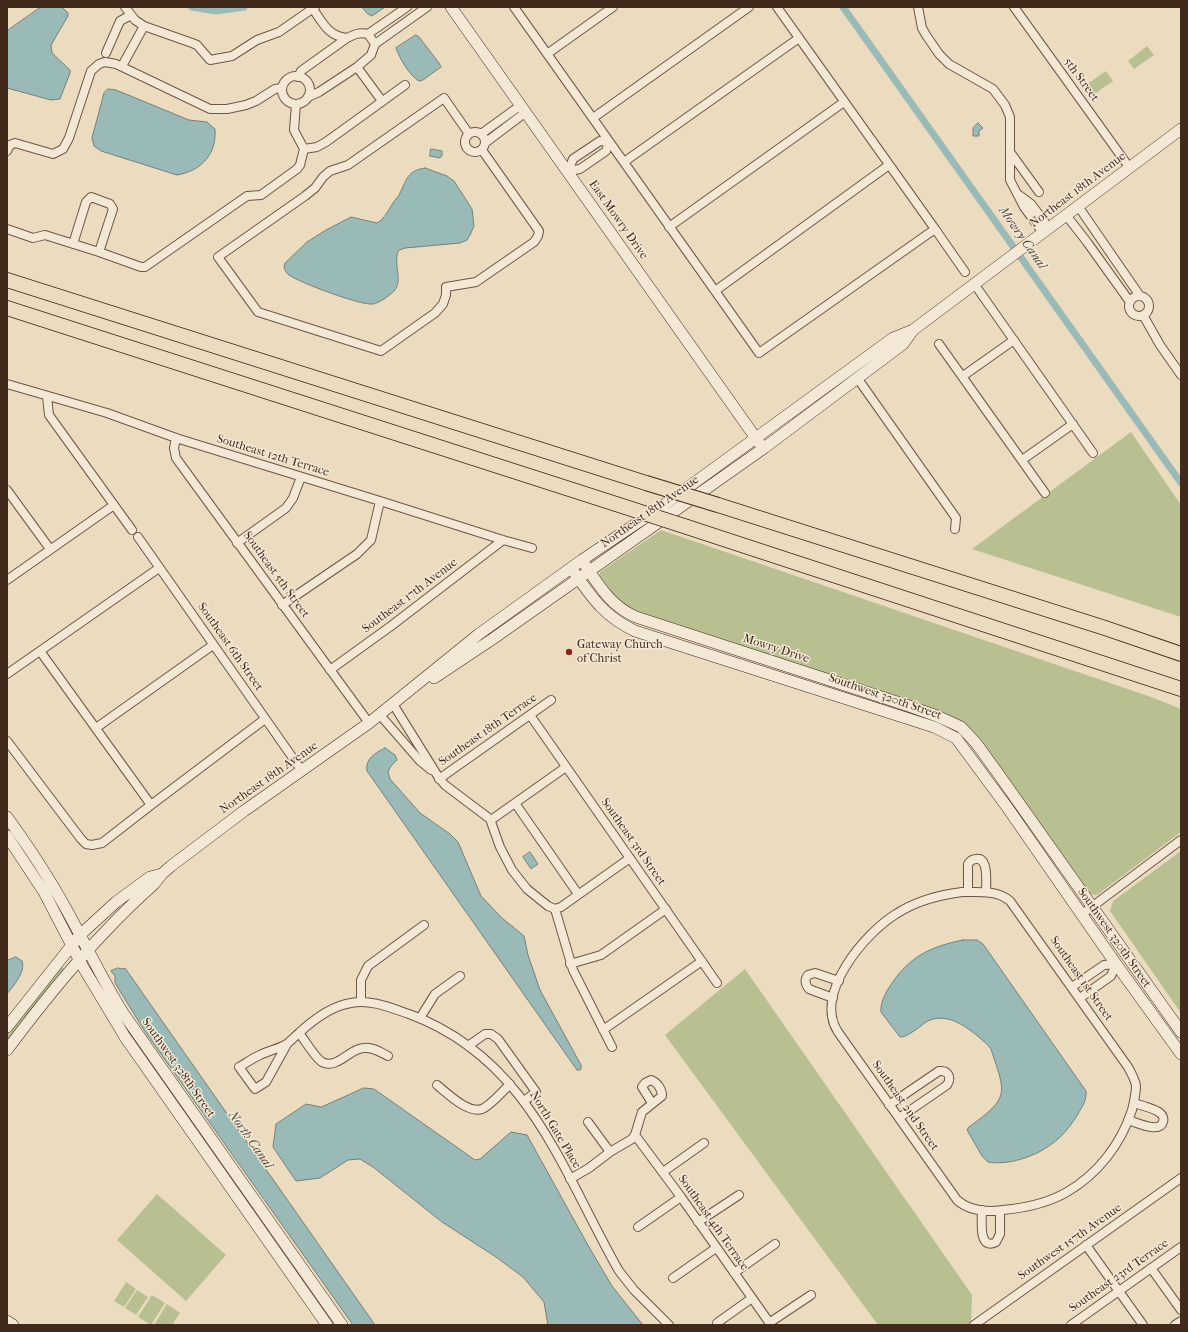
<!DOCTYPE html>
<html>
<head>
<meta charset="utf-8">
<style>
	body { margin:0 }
	#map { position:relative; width:1188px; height:1332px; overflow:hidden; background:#ebdbbf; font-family:"IM FELL French Canon",serif }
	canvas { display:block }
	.frame { position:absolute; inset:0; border:8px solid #41291c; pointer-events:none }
</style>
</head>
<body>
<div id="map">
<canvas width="1188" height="1332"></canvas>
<div class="frame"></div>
</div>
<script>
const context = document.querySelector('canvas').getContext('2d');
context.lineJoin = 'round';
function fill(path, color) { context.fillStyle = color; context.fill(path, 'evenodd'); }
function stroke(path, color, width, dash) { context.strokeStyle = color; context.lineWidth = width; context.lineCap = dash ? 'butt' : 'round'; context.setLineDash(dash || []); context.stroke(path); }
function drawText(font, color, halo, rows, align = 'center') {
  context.font = font + ' "IM FELL French Canon",serif'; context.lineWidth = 3; context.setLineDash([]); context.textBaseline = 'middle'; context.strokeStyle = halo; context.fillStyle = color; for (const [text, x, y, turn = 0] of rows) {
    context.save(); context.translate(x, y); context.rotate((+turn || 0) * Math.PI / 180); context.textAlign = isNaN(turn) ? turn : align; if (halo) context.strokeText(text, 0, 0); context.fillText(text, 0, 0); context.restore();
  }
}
fill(new Path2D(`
	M1147,46L1154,55L1134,69L1128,61Z
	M1106,71L1113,81L1093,95L1086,85Z
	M1131,432L1181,505V617L972,549Z
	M661,530L1151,697L1181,709V832L1097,895L1088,894L968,727L946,714L887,693L657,621L621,604L599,578L600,572Z
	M1181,851V1013L1110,911L1113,901Z
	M61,966L64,969L7,1044V1034L33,999Z
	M745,969L972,1295L971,1323L969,1325H878L665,1035Z
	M157,1194L226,1255L186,1301L117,1240Z
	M126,1282L136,1289L124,1307L114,1301Z
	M137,1290L148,1297L136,1315L125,1308Z
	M152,1295L165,1303L151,1325L138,1317Z
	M167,1304L180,1313L172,1325H154Z`), '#b8c091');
const water = new Path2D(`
	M41,7H62L68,13V16L51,45L52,53L70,70V73L60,99L51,100L7,88V31Z
	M362,7H385L372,16L368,14Z
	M416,35L419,37L439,63L441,67L423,80L419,81C409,75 400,59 396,48Z
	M108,89L116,90L189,120L207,122L215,129C217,154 201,171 177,175L101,151L94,146L92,138L104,93Z
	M978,123L983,128L979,131V136H973V128Z
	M431,149L442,151V156H441L440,158L430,156Z
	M425,168L447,176L454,181L472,209L474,226L470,235L467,240L460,243L405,248L399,250C392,263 404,280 394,291C389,296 379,303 373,304C362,306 298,282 289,275C286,273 285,270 284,268L285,263L307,242L326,230L351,217L377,223C385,218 388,211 393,203C395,199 399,197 400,193C407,179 407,171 425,168Z
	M385,748L395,755L397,760L391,766L388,772L390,779L420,813L450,834L458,842L481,896L502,918L524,936L528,955L540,990L581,1065V1069L580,1070H577L367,771C365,759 375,753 385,748Z
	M530,852L538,864L531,869L523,857Z
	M963,940H977L983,944L1086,1091C1087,1100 1082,1107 1078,1114C1073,1122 1067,1131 1059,1138C1042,1154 1012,1166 988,1162L982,1156L967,1130L969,1127C1010,1097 1006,1095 991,1049L988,1045C973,1032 952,1012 930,1020C925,1022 921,1026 917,1029C912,1032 906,1037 900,1037L881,1012C880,1003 885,994 890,986C909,957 929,947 963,940Z
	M16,957L22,961C26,972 13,986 7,994V961Z
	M118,968L122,969L125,968L375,1325H353L144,1030L115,983V976L111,971Z
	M364,1088L374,1089L475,1160L480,1159L511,1132L527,1135L589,1247L612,1286L643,1325H548L544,1302L523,1277L496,1257L442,1222L373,1167L360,1159L348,1160L320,1178L296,1181L273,1147L276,1124L306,1104L321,1107Z`);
fill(water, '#99bab6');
stroke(water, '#768078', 1);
stroke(new Path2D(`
	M192,7L216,11L244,7
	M843,7L1181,483`), '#99bab6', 7);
const street = new Path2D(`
	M125,7L135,20L144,26L192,43L197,45L210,60L232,56L257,40L279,32L315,7
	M514,7L759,353L935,229L777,7
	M918,7L922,28L926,35L939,54L949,64L993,89L1005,105L1010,117V180L1024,207L1043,233
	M1014,7L1129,167
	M313,9C323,23 328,36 347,38
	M368,34L407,7
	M106,53L120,21L131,15
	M547,54L613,7
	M122,66L144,26
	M357,67L382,101
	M282 90a14 14 0 1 1 28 0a14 14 0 1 1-28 0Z
	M298,77L301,71L347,38C355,34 360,32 368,34L375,44
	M308,97L319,92L357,67L371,55L375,44L427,7
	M593,118L749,7
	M465 142a10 10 0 1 1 20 0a10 10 0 1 1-20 0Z
	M469,134L444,98L348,165L330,171L323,177L315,188L305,196L218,257L258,312L381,351L435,313L443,304L446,295V287L476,282L534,242L538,236L539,231L482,150
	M481,134L521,105
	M600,141L609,142L606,151L580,169L568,171L573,159Z
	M485,143L526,112
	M304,149L317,147L326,142L405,85
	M7,151L10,145L15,143L53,154L63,149L69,138L91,71L99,64L105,62L116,64L210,109H227L246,105L256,101L275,89L282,88
	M1010,152L1039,192
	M624,162L799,38
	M1019,195L1031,204L1049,228
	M1078,206L1140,296
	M1066,215L1087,242L1130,302
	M669,227L844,102
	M7,229L33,238L45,235L99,252L141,267H145L247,196L261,195L297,169L300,165L304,149L294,130L296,104
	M935,229L965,272
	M73,244L86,202L91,197L110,204L113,209L99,252
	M975,285L1093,453
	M715,291L889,165
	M1129 306a10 10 0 1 1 20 0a10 10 0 1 1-20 0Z
	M1143,315L1160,345L1181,375
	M939,344L1045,493
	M963,376L1014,340
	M858,379L956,518L955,529
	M7,384L107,413L176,438L380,501L503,540L532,548
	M47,396L49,415L132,530
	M176,438L174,448L176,458L369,723
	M1022,460L1073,424
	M7,490L50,549
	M138,537L302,771
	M237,543L286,508L293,498L301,477
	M7,580L114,505
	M282,605L357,554L371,540L380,501
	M40,651L151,805
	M330,670L391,626L503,540
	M7,674L159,568
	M393,704L439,778L445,785L490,819L500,847L512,870L527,889L548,906L555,909
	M380,715L420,761L431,770
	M530,715L717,983
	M96,728L213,645
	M7,741L81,839L86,844L92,845L102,843L151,805L265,719
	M439,779L551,700
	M515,803L578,894
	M491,820L566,767
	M962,892C978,892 997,890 1010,901L1128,1067C1131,1073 1135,1079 1136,1086C1136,1094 1134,1102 1132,1110C1121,1144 1098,1174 1067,1192C1048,1203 1025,1208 1003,1210C988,1212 969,1211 957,1200L838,1032C813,994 865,933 896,914C916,901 938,895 962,892Z
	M968,892V864C970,861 972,859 976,859C989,857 986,883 986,892
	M555,909L573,970L612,1047
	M555,909L561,907L630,858
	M1081,915L1181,840
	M570,964L601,955L666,909
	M1072,987L1104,965L1116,964L1111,976L1080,998
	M833,998L809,989C805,984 804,980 808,975L815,973L839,981
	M361,1002V980L368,966L424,925
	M420,1018L435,994L460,976
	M603,1030L702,961
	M299,1033C305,1040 315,1058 322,1062C337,1070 350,1048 364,1048C373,1047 380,1052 388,1056
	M287,1044L266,1082L255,1089L239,1067C246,1063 253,1058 260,1055C268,1051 277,1049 285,1045C290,1042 294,1037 299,1033C313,1020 331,1006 351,1003C371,999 391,1008 409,1014C529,1058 562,1171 619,1271L634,1290L669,1325
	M468,1046L485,1034H491L498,1039L536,1092L524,1101
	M437,1085C447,1093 468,1114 482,1109C491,1105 503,1091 510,1084
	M889,1105L939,1071C948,1070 952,1077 947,1085L899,1118
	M1128,1120C1136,1122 1159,1134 1163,1122C1164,1119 1163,1115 1160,1113C1156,1109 1140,1105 1134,1103
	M588,1122L610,1152
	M635,1135L681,1197L771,1325
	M663,1172L704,1143
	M570,1179L589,1168L610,1152L632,1139L635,1135L642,1112L662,1096C662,1089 657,1082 651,1080L645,1083L642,1087L652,1103
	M982,1210C982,1220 978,1251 996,1242L1000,1234V1211
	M698,1222L739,1195
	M638,1227L681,1197
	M1086,1245L1143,1325
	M1151,1268L1181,1310
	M734,1273L775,1244
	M673,1278L716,1248
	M717,1323L752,1298
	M769,1323L811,1295
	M974,1325L1181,1178
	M1071,1325L1181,1247
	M1175,1325L1181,1321`);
const secondary = new Path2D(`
	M451,7L760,444
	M582,560C597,583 610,606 636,617L906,705L937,716L961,727L976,743L997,772L1181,1032
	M571,568C591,596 603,616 635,631L934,727L956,738L1007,807L1116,964L1181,1054
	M434,678L494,638L764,448L903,344L913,330
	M7,817C28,846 48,876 65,907C85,943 102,979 123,1013L342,1325
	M7,836L44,892L83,967L125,1037L327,1325
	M7,1027L80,935L116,902L150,877L162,874
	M7,1050C52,990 98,934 154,884L162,874L171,866L244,811L369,723L479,634L582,560L661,507L893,338L913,330L1181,129
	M7,1321L13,1325`);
const highway = new Path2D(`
	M7,280L646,483
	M7,308L616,504
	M718,505L1105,628L1181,654
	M687,527L1181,689`);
stroke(street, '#6c5645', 10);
stroke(secondary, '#41291c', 12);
stroke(highway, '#41291c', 16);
stroke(street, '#f2e8d5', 8);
stroke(secondary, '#f2e8d5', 11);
stroke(highway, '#ebdbbf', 14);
const highwayBridge = new Path2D(`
	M646,483L718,505
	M616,504L687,527`);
stroke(highwayBridge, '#41291c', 16, []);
stroke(highwayBridge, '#ebdbbf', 14);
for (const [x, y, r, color] of [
	[569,652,4,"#8f2418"]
]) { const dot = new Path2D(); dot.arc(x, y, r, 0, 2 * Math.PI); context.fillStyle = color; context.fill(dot); stroke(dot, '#f2e8d5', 1.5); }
drawText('12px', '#41291c', '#f2e8d5', [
	["5th Street",1081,80,54],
	["Northeast 18th Avenue",1078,190,-37],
	["East Mowry Drive",618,220,55],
	["Southeast 12th Terrace",273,456,17],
	["Northeast 18th Avenue",650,512,-35],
	["Southeast 5th Street",276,575,54],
	["Southeast 17th Avenue",410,596,-37],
	["Southeast 6th Street",230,647,55],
	["Mowry Drive",776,649,18],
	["Southwest 320th Street",885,697,19],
	["Southeast 18th Terrace",488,730,-35],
	["Northeast 18th Avenue",269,778,-35],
	["Southeast 3rd Street",633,842,55],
	["Southwest 320th Street",1114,938,55],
	["Southeast 1st Street",1081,979,55],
	["Southwest 328th Street",178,1068,55],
	["Southeast 2nd Street",905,1106,55],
	["North Gate Place",555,1130,59],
	["Southeast 4th Terrace",713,1223,55],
	["Southwest 157th Avenue",1070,1242,-35],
	["Southeast 23rd Terrace",1119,1276,-35]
]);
drawText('12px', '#41291c', '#f2e8d5', [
	["Gateway Church",577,645],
	["of Christ",577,659]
], 'left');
drawText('italic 13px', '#574d42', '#f2e8d5', [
	["Mowry Canal",1022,238,55],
	["North Canal",250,1140,55]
]);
</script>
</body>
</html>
